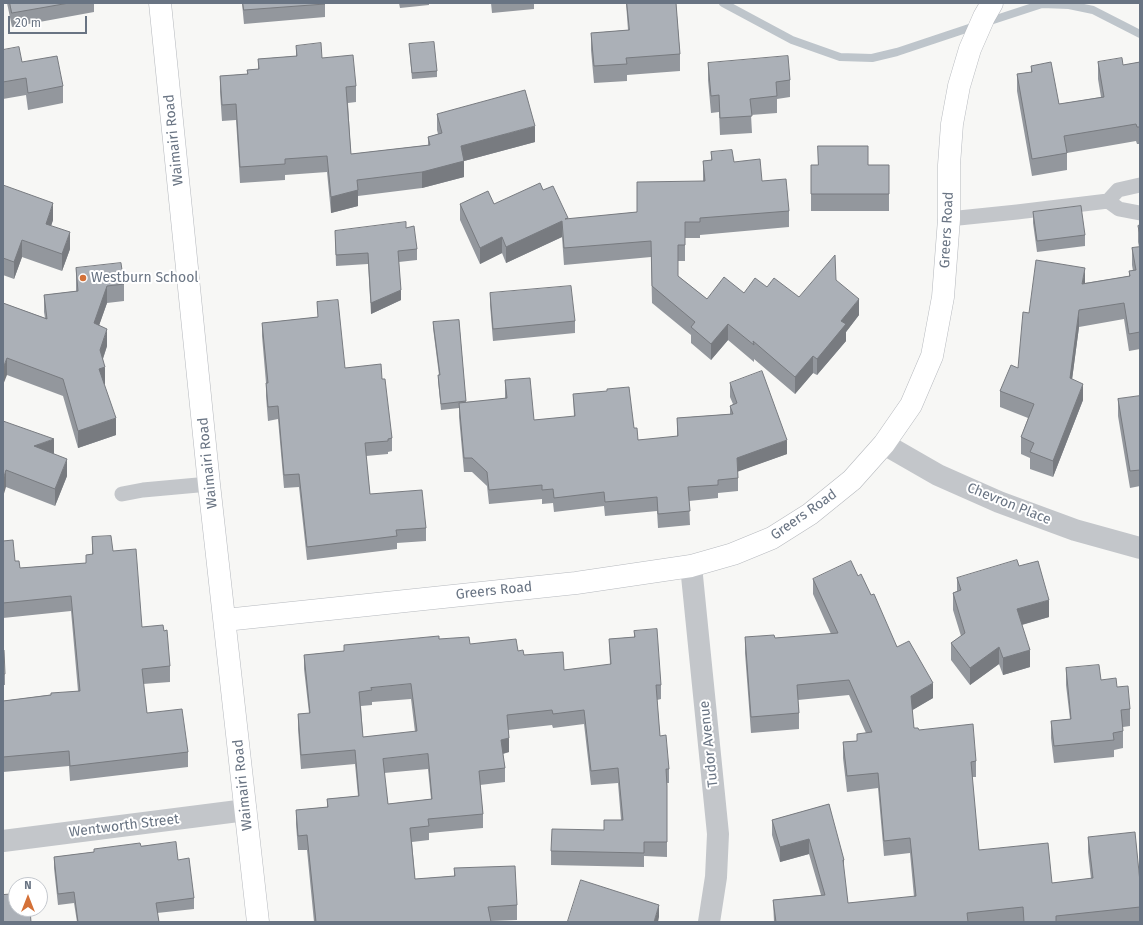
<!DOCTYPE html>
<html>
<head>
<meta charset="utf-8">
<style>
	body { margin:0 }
	#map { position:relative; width:1143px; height:925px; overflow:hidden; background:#f7f7f5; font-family:"Fira Sans",sans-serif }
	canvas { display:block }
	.frame { position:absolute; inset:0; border:4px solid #697483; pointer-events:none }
	.north { position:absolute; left:8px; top:877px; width:40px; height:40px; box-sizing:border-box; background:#fff; border:1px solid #c3c7cd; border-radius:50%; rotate:0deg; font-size:11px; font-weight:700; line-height:16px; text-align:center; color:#697483 }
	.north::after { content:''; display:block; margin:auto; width:14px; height:18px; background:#d47138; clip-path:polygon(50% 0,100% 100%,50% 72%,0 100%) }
	.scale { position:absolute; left:8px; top:16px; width:79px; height:18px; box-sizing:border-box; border:2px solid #697483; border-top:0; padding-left:5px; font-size:12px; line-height:14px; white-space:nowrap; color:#697483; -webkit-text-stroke:3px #fff; paint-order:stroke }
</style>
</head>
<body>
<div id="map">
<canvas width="1143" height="925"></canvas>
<div class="frame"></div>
<div class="north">N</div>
<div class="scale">20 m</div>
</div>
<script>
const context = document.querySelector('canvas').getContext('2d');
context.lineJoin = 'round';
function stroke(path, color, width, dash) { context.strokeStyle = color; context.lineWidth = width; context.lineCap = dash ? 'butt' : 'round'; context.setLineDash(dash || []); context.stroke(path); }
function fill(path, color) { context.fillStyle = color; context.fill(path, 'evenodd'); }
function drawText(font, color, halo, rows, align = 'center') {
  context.font = font + ' "Fira Sans",sans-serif'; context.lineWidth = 4; context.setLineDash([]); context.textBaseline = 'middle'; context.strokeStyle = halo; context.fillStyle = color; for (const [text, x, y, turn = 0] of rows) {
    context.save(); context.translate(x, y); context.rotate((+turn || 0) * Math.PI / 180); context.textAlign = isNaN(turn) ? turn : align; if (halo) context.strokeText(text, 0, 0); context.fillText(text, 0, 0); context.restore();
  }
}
stroke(new Path2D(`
	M723,3L792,40L840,57L872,58L897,52L975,26
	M987,22L1042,4L1069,5L1093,10L1140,34`), '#bec5cb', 8);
const secondary = new Path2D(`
	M160,3L209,484L258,922
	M225,620L576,583L691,566L733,554L772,538L810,514L852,480L884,444L911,405L932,356L943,297L949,219V165L952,124L959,86L970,49L984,17L992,3`);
stroke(secondary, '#b6b9be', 23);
stroke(new Path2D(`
	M1108,201L1119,209L1140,213
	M949,219L1017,212L1108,201L1118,190L1140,185
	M122,494L143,490L209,484`), '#c3c6ca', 15);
stroke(new Path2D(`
	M884,444L938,475L999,502L1075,530L1140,548
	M691,566L718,834L716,877L709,922
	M3,841L246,810`), '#c3c6ca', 22);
stroke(secondary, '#fff', 22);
fill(new Path2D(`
	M7,3H94V12L12,27Z
	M242,3H325V17L244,24Z
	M399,3H429V5L400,8Z
	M491,3H534V9L492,13Z
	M626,3H676L680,54V71L627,75V81L594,83L591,50V33L628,30Z
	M409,44L437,71V77L412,79Z
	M296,46L322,58L356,86V102L348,103L351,154L428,145V137L438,134L437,130V114L535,142L464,161V177L422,188L358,196V206L331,213L327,172L285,175V180L240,183L236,120L222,121L220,92V76L247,74V70L258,69V59L296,56Z
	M3,50L22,62L63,86V103L28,110L26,95L3,99Z
	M1098,62L1123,65L1140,62V144H1137L1136,141L1067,153V170L1032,176L1017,91V74L1031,72V66L1059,104L1101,97L1098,79Z
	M708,63L790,80V97L777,99V113L751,115L752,133L720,135L719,112L711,113L708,80Z
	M711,152L734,162L762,181L789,211V227L700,235V238H685V261H678V276L707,299L744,293L767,287L799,297L836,280L859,315L846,332V341L817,375L813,373L795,394L754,359V362L728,340L711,360L691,343V335L652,303L651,257L564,265L562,237L506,263L502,253L480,264L460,220V204H494L543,190L568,219L637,212L703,181V161L711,160Z
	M811,165H889V211H811Z
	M3,185L53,220L51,226L70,249L62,271L22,257L14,279L3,275Z
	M1033,212L1085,235V246L1037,252L1033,223Z
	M1140,225V349L1129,351L1124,319L1079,327L1072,379L1083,400L1053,477L1030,469V458L1021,454V437L1028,418L1000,407V391L1018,368L1085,283L1129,276V271H1133L1132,265V248L1139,247L1138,242V226Z
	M406,228L417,249V260L399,262L401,300L371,314L368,264L336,266L335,231Z
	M76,268L124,284V301L107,303L99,325L107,346L103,359L105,384H104L116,435L78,448L63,396L7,375L3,303L45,318L44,312V295L76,291Z
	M490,293L575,321V333L493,341L490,305Z
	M317,302L345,368L382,379L392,438V451L388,452V454L366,456L370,494L426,528V541L397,543V549L307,560L299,487L284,488L278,419L268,421L266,396V383L262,336V323L318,317Z
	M459,320L466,402L505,399V380L534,420L574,417L573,394L634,428L638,440L677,437V418L730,414V406L733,404L730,397V383L787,454L738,471V491L718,493V498L689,501L690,525L658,528L657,511L605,516L604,506L554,512L553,503L542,504V499L489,504L487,486L472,472H464L459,417V408L441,410L438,381V375H439L433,328V322Z
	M1140,396V486L1130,488L1118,416V399Z
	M3,421L54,454L67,476L55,506L6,487Z
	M92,537L113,551L142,627L164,631L170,666V682L143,684L147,713L188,752V767L70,781L69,766L3,772V701L78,691L71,611L3,618V541L15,561L20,568L86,563V555L92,554Z
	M1019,566L1049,617L1022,625L1030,667L1003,675L999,664L970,685L951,660V643L961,636L953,610V593L957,591V578Z
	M858,576L871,595L897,647L933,698L912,710L914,728L919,730L976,761V777H972L979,850L1052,883L1091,879L1088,852V837L1140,882V922H774L773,900L821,895L809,854L780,862L772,835V820L829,804L844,873L848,903L914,897L910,853L884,856L878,788L847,792L843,758V742L857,741L866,733L849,695L798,700L799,713V729L751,733L745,653V637L775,638L831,634L813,594V579Z
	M634,631L661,685V699L657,700L660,736L669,769V783H667V857L644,856V867L551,865V851L604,830L621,820L618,783L591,785L584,724L553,728L552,725L508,730L509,752L503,754L505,768V782L480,785L483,814V828L429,833V840L412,842L415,879L454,876V868L517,905V920L491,921V922H314L307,850H298L296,824V810L327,807V799L358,796L355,764L301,769L298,729V714L309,713L304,669V655L344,651V645L439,639L470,644L518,651L524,655L564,670L610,665L609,639L634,637ZM411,699L415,732L363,737L361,706L372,705V702ZM428,769L431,799L388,804L384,773Z
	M3,650L5,674V685H3Z
	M1066,668L1101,680L1117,687L1130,709V726L1123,727V748L1114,750V757L1054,763L1051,738V721L1070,719L1066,685Z
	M141,846L178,860L194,898V909L157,913L159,922H77L74,903L58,905L54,868V857Z`), '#93979d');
fill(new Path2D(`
	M535,126V142L464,161V177L422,188V172L461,146Z
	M358,190V206L331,213V197Z
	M53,203V220L46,241V224Z
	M562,221V237L506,263V247Z
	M70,232V249L62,271V254Z
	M502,237V253L480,264V248Z
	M22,240V257L14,279V262Z
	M1085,268V285L1082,284Z
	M107,286V303L94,340V323Z
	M401,290V300L371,314V303Z
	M859,299V315L846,332V341L817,375V359L841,321Z
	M1079,310V327L1070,395V378Z
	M728,324V340L711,360V344Z
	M107,329V346L100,367V350Z
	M813,356V373L795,394V377Z
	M7,358V375L3,385V368Z
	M105,367V384L99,386V369Z
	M1083,384V400L1053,477V461Z
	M116,418V435L78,448V431Z
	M54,439V456L34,446Z
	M787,440V454L737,472V458Z
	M67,459V476L55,506V489Z
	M6,470V487L3,497V480Z
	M1049,600V617L1017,626V609Z
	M999,647V664L970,685V668Z
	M1030,650V667L1003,675V658Z
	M933,683V698L911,711V696Z
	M509,738V752L501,754V740Z
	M809,839V854L780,862V847Z
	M843,860H844V875Z
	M659,905V917L658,922H654Z`), '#787b80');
const building = new Path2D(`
	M10,3H69L12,13Z
	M243,3H325V4L244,10Z
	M627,3H676L680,54L626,58L627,64L594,66L591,33L629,30Z
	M434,42L437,71L412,73L409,44Z
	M321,43L322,58L353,55L356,86L346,87L351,154L430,145L428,137L442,133L437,114L525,90L535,126L461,146L464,161L422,172L357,180L358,190L331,197L327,156L285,159V164L240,167L236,104L222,105L220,76L248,74L247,70L259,69L258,59L297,56L296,46Z
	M19,47L22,62L57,56L63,86L28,93L26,78L3,82V50Z
	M788,56L790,80L776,82L777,96L750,99L752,116L720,118L719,95L711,96L708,63Z
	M1122,58L1123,65L1140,62V127H1137L1136,124L1064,136L1067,153L1032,159L1017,74L1032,72L1031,66L1051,62L1059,104L1104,97L1098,62Z
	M818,146H868V165H889V194H811V165H818Z
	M732,150L734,162L760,159L762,181L786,179L789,211L700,218V222H685V245H678V276L707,299L724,277L744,293L755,278L767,287L774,278L799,297L835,255L836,280L859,299L841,321L846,324L817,359L813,356L795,377L753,341L754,345L728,324L711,344L691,327L695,322L652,286L651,241L564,248L562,221L506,247L502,237L480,248L460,204L488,191L494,204L540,183L543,190L553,186L568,218L565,219L637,212V182L705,181L703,161L712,160L711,152Z
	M3,185L53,203L46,224L70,232L62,254L22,240L14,262L3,258Z
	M1081,206L1085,235L1037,241L1033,212Z
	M406,222V228L414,226L417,249L398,251L401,290L371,303L368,253L336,255L335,231Z
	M1140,225V235L1138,226Z
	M1140,247V332L1129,334L1124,303L1079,310L1070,378L1083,384L1053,461L1030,452L1034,443L1021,437L1034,404L1000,391L1011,365L1018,368L1023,312L1029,313L1036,260L1085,268L1082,284L1130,276L1129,271L1136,270L1132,248Z
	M121,263L124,284L107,286L94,323L107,329L100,350L105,367L99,369L116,418L78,431L63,379L7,358L3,368V303L47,319L44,295L78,291L76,268Z
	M571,286L575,321L493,329L490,293Z
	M338,300L345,368L381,364L382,379H385L392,438L388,439V441L365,443L370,494L422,490L426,528L396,530L397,536L307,547L299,474L284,475L278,406L268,407L266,383H268L262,323L318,317L317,302Z
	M459,320L466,401L441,404L438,375H440L433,322Z
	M762,371L787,440L737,458L738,478L718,480V485L688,487L690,511L658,514L657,497L605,502L604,492L554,498L553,489L542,490V485L489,490L487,472L472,458H464L459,403L507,398L505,380L530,378L534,420L575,416L573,394L607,391V389L629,387L634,428H637L638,440L678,436L677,418L733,414L730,406L737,403L730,383Z
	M1140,396V470L1130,471L1118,399Z
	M3,421L54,439L34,446L67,459L55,489L6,470L3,480Z
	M111,536L113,551L136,549L142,627L163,625L164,631L167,630L170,666L142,669L147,713L182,709L188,752L70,766L69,751L3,757V701L51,695V693L80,691L71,596L3,603V541L13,540L15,561H19L20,568L86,563V555L93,554L92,537Z
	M1017,560L1019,566L1038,561L1049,600L1017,609L1030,650L1003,658L999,647L970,668L951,643L965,633L953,593L961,590L957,578Z
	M851,561L858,576L861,574L871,595L874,594L897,647L909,641L933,683L911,696L914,728H918L919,730L973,724L976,761L971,762L979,850L1048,843L1052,883L1093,878L1088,837L1135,832L1140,882V907L1056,916V922H1024L1023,907L967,913L968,922H776L773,900L825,895L809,839L780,847L772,820L829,804L844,860H843L848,903L916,896L910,838L884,841L878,773L847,776L843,742L857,741V734L872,732L849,680L797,685L799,713L751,717L745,637L774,635L775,638L838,633L813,579Z
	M657,629L661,685H656L660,736L666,735L669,769H666L667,786V842H644V853L551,851L552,829L604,830V820H623L618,768L591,771L584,710L553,714L552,710L507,715L509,738L501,740L505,768L479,771L483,814L428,819L429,826L410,828L415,879L455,876L454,868L515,866L517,905L488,907L491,922H316L307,835L298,836L296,810L328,807L327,799L359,796L355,750L301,755L298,714L310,713L304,655L344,651V645L439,636V639L469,637L470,644L516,639L518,651L523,650L524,655L563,652L564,670L611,664L609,639L635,637L634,631ZM411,684L417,731L363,737L359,692L372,690L371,688ZM428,754L432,799L388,804L383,759Z
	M3,650H4L5,674H3Z
	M1099,665L1101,680L1116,678L1117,687L1128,686L1130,709L1121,710L1123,731L1113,733L1114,740L1054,746L1051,721L1071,719L1066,668Z
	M176,842L178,860L189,858L194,898L156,903L159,922H78L74,892L58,894L54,857L94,852V849L140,843L141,846Z
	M581,880L659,905L654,922H570L568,921Z
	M16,894V909H30L31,922H3V895Z`);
fill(building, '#abb0b7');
stroke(building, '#787b80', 1);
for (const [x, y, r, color] of [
	[83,278,4,"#d47138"]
]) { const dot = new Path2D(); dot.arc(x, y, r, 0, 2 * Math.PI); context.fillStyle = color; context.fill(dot); stroke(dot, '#fff', 1.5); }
drawText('14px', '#697483', '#fff', [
	["Waimairi Road",174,140,-96],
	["Greers Road",947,230,-87],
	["Waimairi Road",208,463,-96],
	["Chevron Place",1009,504,22],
	["Greers Road",804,515,-35],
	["Greers Road",494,591,-6],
	["Tudor Avenue",709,744,-96],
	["Waimairi Road",243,785,-96],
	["Wentworth Street",124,826,-7]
]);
drawText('14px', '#697483', '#fff', [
	["Westburn School",91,278]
], 'left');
</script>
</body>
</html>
